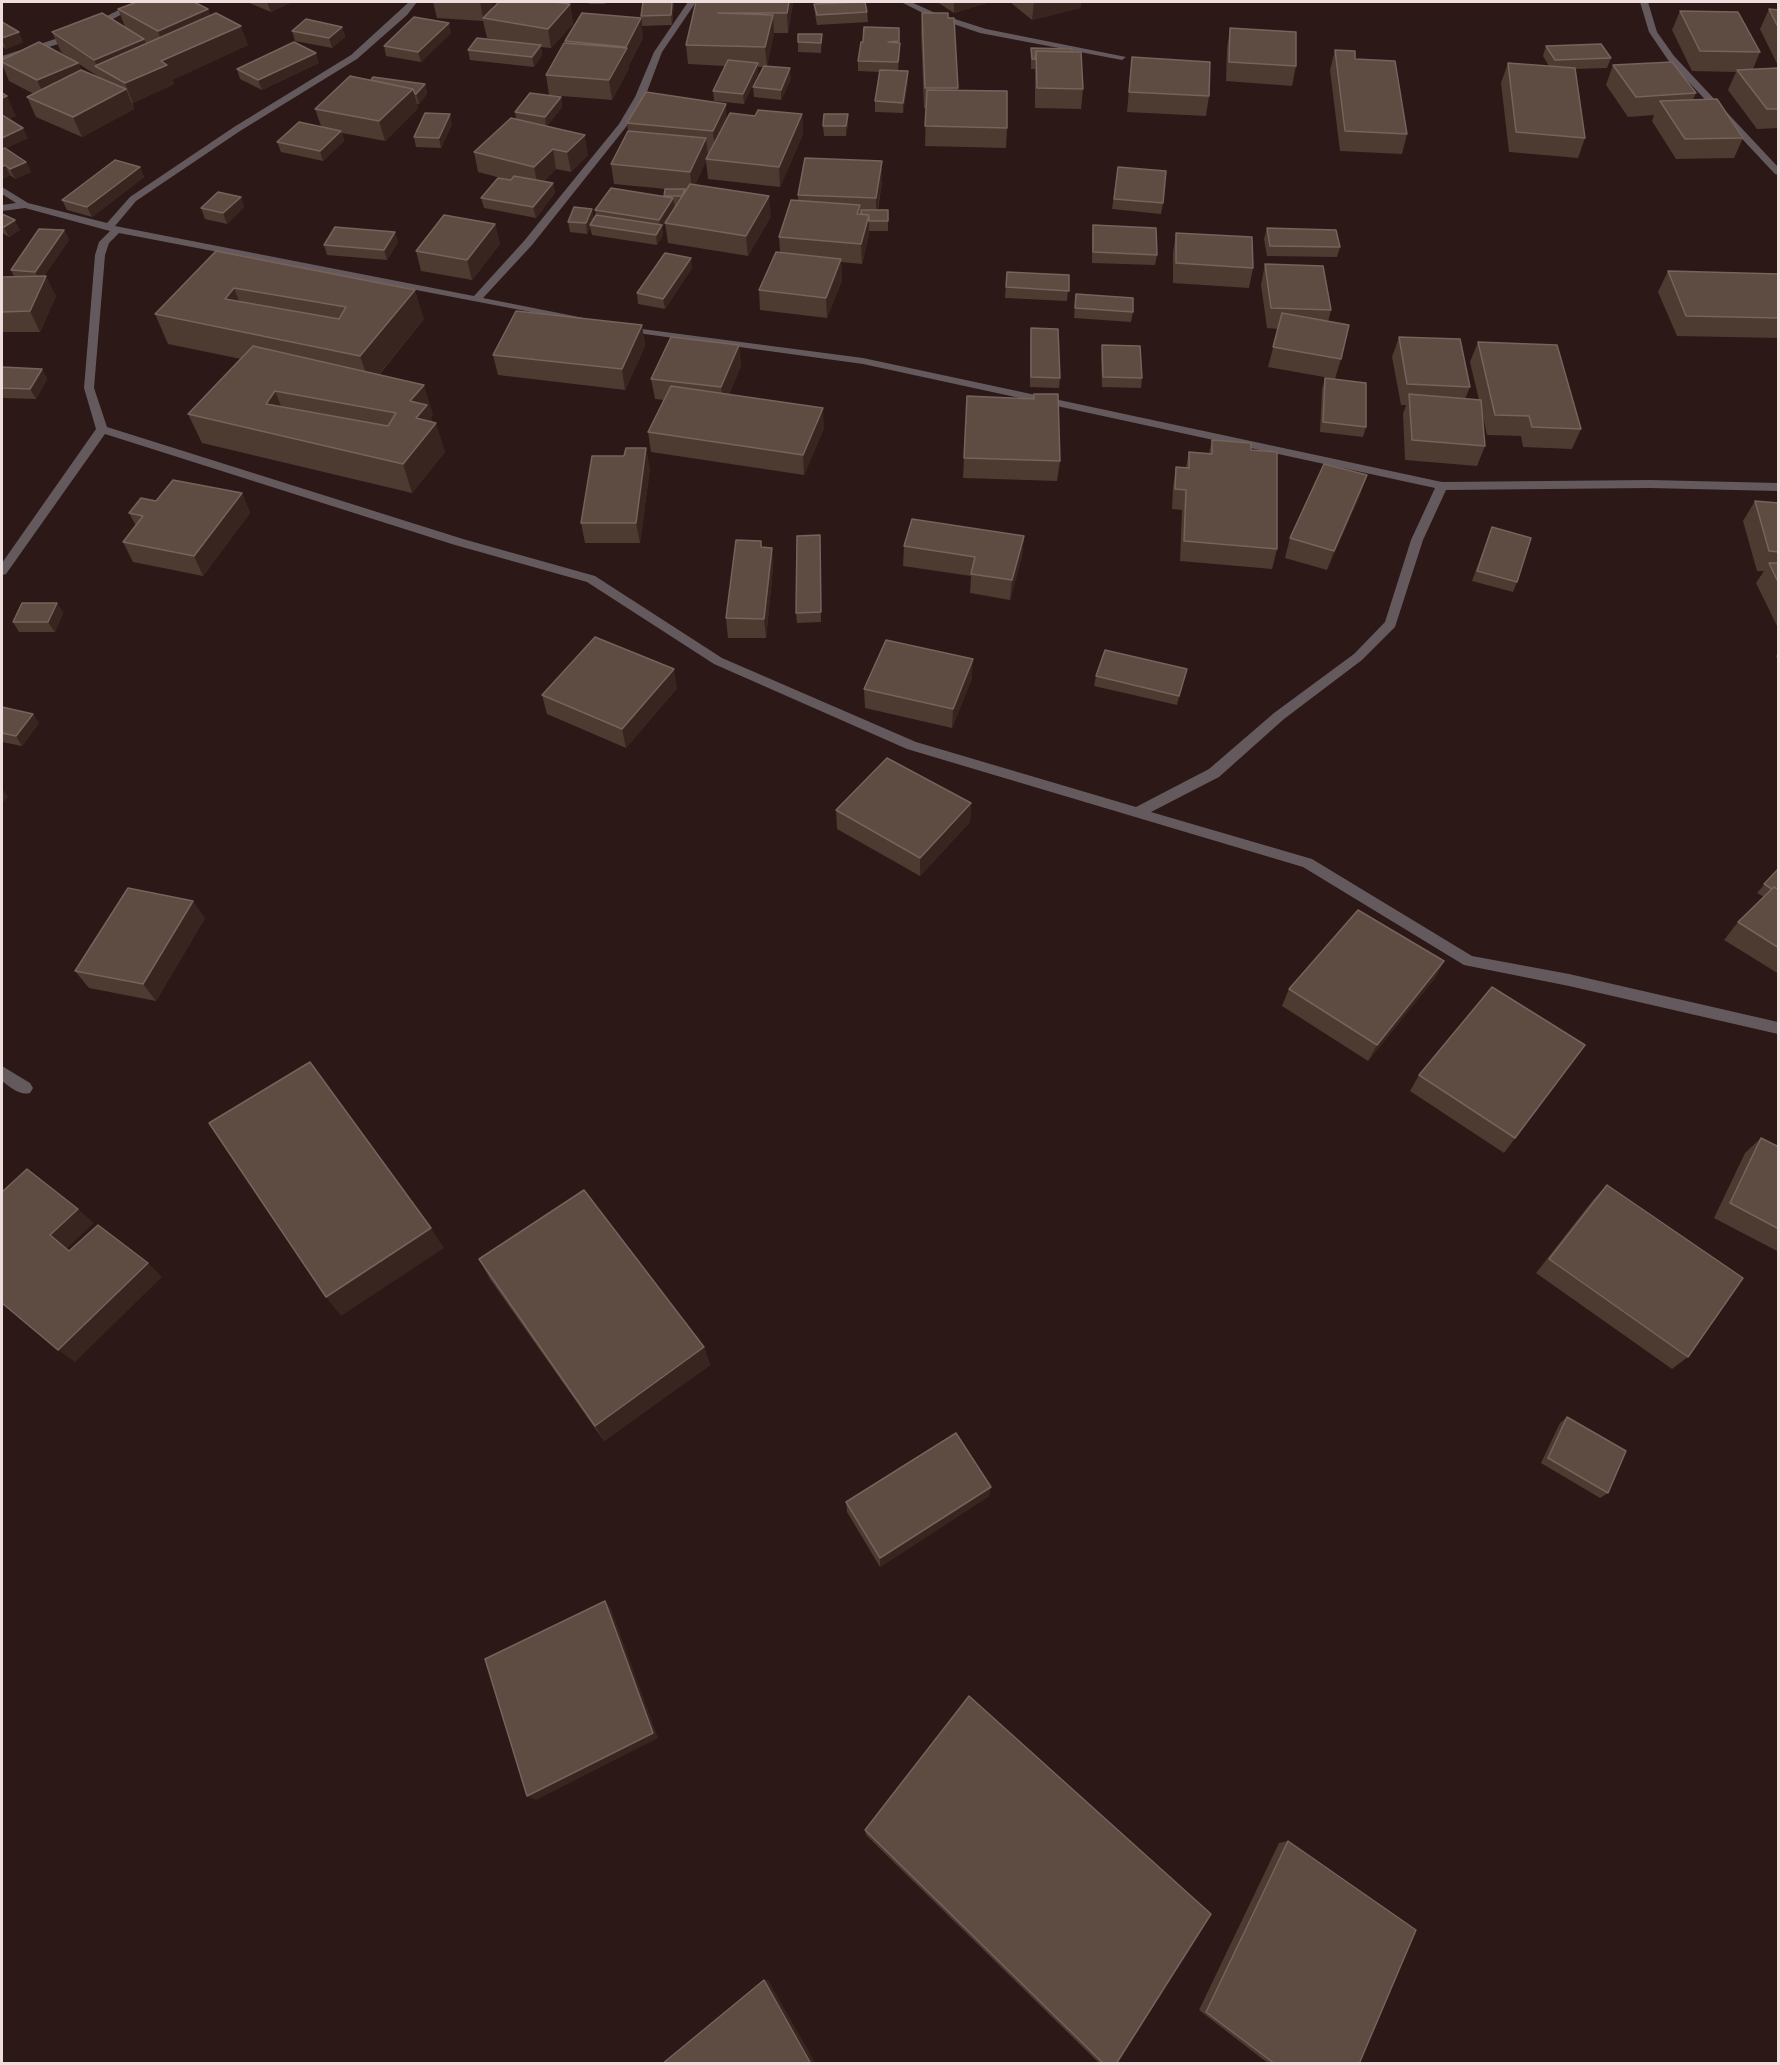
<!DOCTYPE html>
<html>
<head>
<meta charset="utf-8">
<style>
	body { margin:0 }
	#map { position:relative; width:1780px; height:2065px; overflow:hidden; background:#2c1817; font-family:"Asap Condensed",sans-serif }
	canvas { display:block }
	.frame { position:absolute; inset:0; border:3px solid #eddedd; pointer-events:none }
</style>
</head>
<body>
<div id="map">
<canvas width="1780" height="2065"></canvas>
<div class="frame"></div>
</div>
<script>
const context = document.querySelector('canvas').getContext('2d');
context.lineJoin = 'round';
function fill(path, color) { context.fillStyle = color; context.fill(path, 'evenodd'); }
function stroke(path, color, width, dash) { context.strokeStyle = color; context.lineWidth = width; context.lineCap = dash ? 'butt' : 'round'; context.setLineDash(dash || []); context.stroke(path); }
fill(new Path2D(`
	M134,2H144L80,37L2,62V56L74,33Z
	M409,2H417L407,15L357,59L240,131L136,201L115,226L474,296L524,241L619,124L635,97L654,52L688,2H696L662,52L645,97L626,127L532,245L483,298L579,317L583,318V322L119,233L109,243L105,255L94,388L107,427L463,539L595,576L722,658L916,742L1136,807L1209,769L1274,713L1354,654L1385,622L1411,540L1435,488L863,364L623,331L618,328L619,326L863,358L1442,482L1650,480L1778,483V491L1650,488L1446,490L1423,540L1395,627L1362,660L1284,719L1219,777L1151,812L1312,859L1472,956L1569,974L1778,1022V1034L1569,986L1464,965L1303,867L907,749L714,664L587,582L455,545L105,434L6,574L2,575V563L96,429L84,388L95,255L99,242L110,231L25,208L2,211V205L16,203L2,194V187L28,203L107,223L130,197L234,127L351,55Z
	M901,2H911L933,12L986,29L1126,57L1122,60L980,33L927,15Z
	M1640,2H1648L1657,32L1674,56L1778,167V175L1775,174L1668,60L1649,32Z
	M2,1066L30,1083L33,1088L30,1093C20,1096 10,1087 2,1081Z`), '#645a5d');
fill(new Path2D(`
	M247,2H292L271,12Z
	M433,2H494L489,12L570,4L573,24L551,48L541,47L542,55L534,67L470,60L468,50L506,41L487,38L483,21L437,18Z
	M589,2H606L605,4H589Z
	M674,2L672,25L642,26L641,16Z
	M696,2H793L788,33H774L767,66L791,79L781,100L754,97L753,87L763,67H758V73L744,104L714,101L713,91L725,66L688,64L686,45Z
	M937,2H990L954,13Z
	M1010,2H1081L1080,8L1032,20Z
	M814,4L867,12L868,22L817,25L815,14Z
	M118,9H208L210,15L248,45L172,80L174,84L133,103L132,102L134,109L82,137L36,117L27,97L34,94L9,81L2,64V60L71,59L61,52L52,32L125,27ZM79,64L99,77L81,70Z
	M1769,9L1779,10V68L1760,29Z
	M1680,11L1760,52L1753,69L1779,68V128L1757,129L1728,90L1736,72L1692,71L1672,30Z
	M922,13L948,18H954L958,90L1007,128L1006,148L925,146L926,108H924L921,33Z
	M2,22L23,42L6,49L2,46Z
	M342,27L345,37L332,48L295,41L292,31Z
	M899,28L900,53L898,71H908V81L903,113L875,112V101L879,72L858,71V61L863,42Z
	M1230,28L1296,66L1292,86L1226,81L1227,48Z
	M451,33L421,62L386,56L384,46Z
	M822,34L821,53L798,52V42Z
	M643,38L629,65V68L612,100L549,95L546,75L565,43V41Z
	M1546,46L1611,58L1607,68L1575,69L1585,138L1578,158L1509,152L1501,83L1508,63L1549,66L1543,56Z
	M1031,48L1072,52L1083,89L1081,109L1035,108V69H1031Z
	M1335,50L1355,59L1407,134L1402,154L1340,151L1330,70Z
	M1132,57L1209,96L1206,116L1127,112Z
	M319,63L262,90L240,79L237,69Z
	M1613,65L1696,93L1693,100L1743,138L1734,158L1676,159L1652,121L1654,115L1628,117L1606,85Z
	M371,80L425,84L427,94L419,104H417L418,108L385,141L342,133L344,141L323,161L281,152L277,142L321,126L315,109Z
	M2,93L16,116L8,119L28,138L6,148L26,162L31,172L15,179L10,175L2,179Z
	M561,97L562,107L547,126L588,155L571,172L556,169L544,181L553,183L555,193L536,218L484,208L481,198L505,179L478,172L474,152L516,119L515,112Z
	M802,114L803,134L780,187L708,179L706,161L695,185L771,216L748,256L668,243L665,223L672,212L662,227L663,235L657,245L592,235L590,227L587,234L570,232L568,222L592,209L593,219L596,215L595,210L664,197L665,189H666L614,184L611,164L628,131L627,123L727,119L755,116Z
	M452,124L441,148L416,147L414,137Z
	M848,125L846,136H824L823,126Z
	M140,167L144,177L92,217L67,210L62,200Z
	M1118,167L1163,203L1161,214L1112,209Z
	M882,181L878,210H888V231H869V235L862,264L841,262L842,280L827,318L760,310L759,290L780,252L779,237L798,200V195Z
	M241,197L244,207L227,224L205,219L201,208Z
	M2,214L20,230L9,237L2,233Z
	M495,224L500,244L472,280L421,271L416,251Z
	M1093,225L1157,255L1155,265L1092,263V236Z
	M1267,228L1340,247L1337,257L1267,256L1264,239Z
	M64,230L69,240L44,276L56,296L40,332H2V277H14L11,270Z
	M1176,233L1253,268L1249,288L1173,283V253Z
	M398,242L387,260L327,255L324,245Z
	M216,251L424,319L379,375L433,414L431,417L432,422L445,452L412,493L202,443L188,414L241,359L168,344L155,314Z
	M1265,264L1331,310L1328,322L1341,359L1335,379L1268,367L1278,329L1267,328L1261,285Z
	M692,268L665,309L638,304L637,293Z
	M1668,271L1779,274V338L1677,336L1658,292Z
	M1007,272L1069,275L1067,301L1005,298Z
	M1076,294L1133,312L1131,322L1074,318Z
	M642,325L645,346L625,390L498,375L493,355Z
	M1031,328L1060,378L1059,388L1030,387V339Z
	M1399,337L1470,387L1465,399L1479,400L1470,362L1478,342L1581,429L1572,449L1523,447L1521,436L1487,435L1482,412L1485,446L1477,466L1405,460L1403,414L1406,405H1401L1392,357Z
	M739,345L741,366L729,394L824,428L804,475L651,452L648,432L664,400L655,399L651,379Z
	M1102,345L1142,378L1141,388L1102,387L1101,356Z
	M2,367L42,369L47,379L36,399L2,398Z
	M1325,378L1366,427L1363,437L1320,432L1322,389Z
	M967,396L1060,461L1057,481L963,478Z
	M1212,440L1251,450L1277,549L1272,569L1180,561L1182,510L1172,509L1173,487L1176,467H1186L1189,452L1209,453Z
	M650,468L640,543H585L581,523Z
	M1367,475L1360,495L1327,570L1285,558L1290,538Z
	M242,493L250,513L203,576L133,562L123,542L136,526L129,513L156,501Z
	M1755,501L1779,503V630L1756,583L1764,571H1757L1743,521Z
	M1492,527L1517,582L1513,592L1472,581Z
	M820,535L821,622L797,623L796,613Z
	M1024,536L1022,556L1010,600L970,593L971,576L903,566L904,546Z
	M761,541L762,547L772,548L773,568L766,638H728L726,618Z
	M57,603L63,613L55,632H19L13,622Z
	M1779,652V663L1776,656Z
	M1187,669L1177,705L1094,686L1096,676Z
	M972,678L952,728L865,708L864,689Z
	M677,688L626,748L547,714L542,695Z
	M2,707L39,723L22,746L2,742Z
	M971,803L970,822L920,876L837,829L836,810Z
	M1779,868V974L1724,940L1738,922L1764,897L1757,893Z
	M205,918L156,1001L89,988L75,971Z
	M1444,961L1435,978L1368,1061L1282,1006L1289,989Z
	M1585,1045L1504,1153L1410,1091L1419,1075Z
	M1761,1138L1779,1147V1252L1714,1218L1745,1153Z
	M1607,1185L1688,1357L1672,1369L1536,1273L1593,1200Z
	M479,1259L704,1347L710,1365L604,1441L490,1279Z
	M1567,1417L1608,1493L1600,1498L1541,1463L1560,1423Z
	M989,1496L880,1567L847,1512L846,1502Z
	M865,1830L1116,2064H1100L866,1835Z
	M1288,1841L1359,2064H1269L1199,2010L1279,1843Z`), '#4d3a31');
fill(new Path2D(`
	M267,2H292L271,12Z
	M480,2H494L485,18H483Z
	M672,2H674L672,25L671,15Z
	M789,2H793L788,33L787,13Z
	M954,2H990L954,13Z
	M1034,2H1081L1080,8L1032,20Z
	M570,4L573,24L551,48L548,29Z
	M208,9L215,29L165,51L158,31Z
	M773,15L774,34L767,67L765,47Z
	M641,18L643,38L629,65V68L612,100L609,80L626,49V47Z
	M449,23L451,33L421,62L418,52Z
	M241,26L248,45L172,80L174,84L133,103L125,83L161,61Z
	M342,27L345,37L332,48L329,38Z
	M19,32L23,42L6,49L2,39Z
	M144,39L152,59L98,68L94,60Z
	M900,43V53L898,72V62Z
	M541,45L542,55L534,67L532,57Z
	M316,53L319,63L262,90L258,80Z
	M78,63L87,82L46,100L37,80Z
	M758,63V73L744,104L743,94Z
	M790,68L791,79L781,100V90Z
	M908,71V81L903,113V103Z
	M425,84L427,94L419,104L416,94Z
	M126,89L134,109L82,137L73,117Z
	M413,89L418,108L385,141L379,121Z
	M7,96L16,116L2,122V98Z
	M561,97L562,107L546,127L545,117Z
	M726,104L727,124L715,151L713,131Z
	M450,114L452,124L441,148L439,138Z
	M802,114L803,134L780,187L779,167Z
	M848,114V125L846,136V126Z
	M23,128L28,138L2,150V138Z
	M341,131L344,141L323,161L320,151Z
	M585,135L588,155L571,172L567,152Z
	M706,138L708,158L706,159V161L692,192L690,172Z
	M553,149L556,169L538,187L534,167Z
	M882,161V181L876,218V198Z
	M26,162L31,172L15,179L10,169Z
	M5,165L10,175L2,179V167Z
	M140,167L144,177L92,217L87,207Z
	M553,183L555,193L536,218L533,207Z
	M769,196L771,216L748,256L746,236Z
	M241,197L244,207L227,224L223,213Z
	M673,198L675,208L662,227L663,235L657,245L656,235L660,228L659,220Z
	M592,209L593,219L590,225V227L587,234L586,223Z
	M869,215V235L862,264L861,244Z
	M15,220L20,230L9,237L4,227Z
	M495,224L500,244L472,280L467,260Z
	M64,230L69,240L40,282L35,272Z
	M395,232L398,242L387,260L384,250Z
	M691,258L692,268L665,309L663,299Z
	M841,259L842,280L827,318L826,298Z
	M46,276L56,296L40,332L30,311Z
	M234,288L245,317L225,299Z
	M415,290L424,319L370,385L360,356Z
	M642,325L645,346L625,390L622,369Z
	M739,345L741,366L724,408L721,387Z
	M42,369L47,379L36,399L30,389Z
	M424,385L433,414L431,417L433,426L436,423L445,452L412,493L403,464L410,401Z
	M275,391L287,421L266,404Z
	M823,408L824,428L804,475L803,455Z
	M646,448L650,468L640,543L636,523Z
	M1367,475L1360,495L1327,570L1334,551Z
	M242,493L250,513L203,576L194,556Z
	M1024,536L1022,556L1010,600L1012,580Z
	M772,548L773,568L766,638L764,619Z
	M57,603L63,613L55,632L48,622Z
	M973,659L972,678L952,728L953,709Z
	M674,669L677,688L626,748L622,729Z
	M1187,669L1185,679L1177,705L1179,696Z
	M33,714L39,723L22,746L16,736Z
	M2,788L8,797L2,803Z
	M971,803L970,822L920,876V858Z
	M193,901L205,918L156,1001L143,984Z
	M1444,961L1435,978L1368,1061L1377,1045Z
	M78,1209L94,1223L66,1249L50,1235Z
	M431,1228L444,1248L341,1316L326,1297Z
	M148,1263L162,1277L75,1362L58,1350Z
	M704,1347L710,1365L604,1441L595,1426Z
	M991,1487L989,1496L880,1567V1558Z
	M605,1601L611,1609L658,1738L536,1800L527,1796Z
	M764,1980H768L816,2064H811Z`), '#39251f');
const building = new Path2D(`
	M137,2H194L208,9L158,31L118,9Z
	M499,2H552L570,4L548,29L483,18Z
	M643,2H672L671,15L641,16Z
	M696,2H789L787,13H718L773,15L765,47L686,45Z
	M865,2L867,12L817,15L814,4Z
	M1769,9L1779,10V29Z
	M1680,11L1738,12L1760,52L1700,51Z
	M102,13L144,39L94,60L52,32Z
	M216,13L241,26L161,61L167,65L125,83L95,66Z
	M582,13L641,18L626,47L565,41Z
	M922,13H948V18H954L958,88H925Z
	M414,17L449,23L418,52L384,46Z
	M306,19L342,27L329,38L292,31Z
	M2,22L19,32L2,38Z
	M864,27L899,28V41L888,42L900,43L898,62L858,61L861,42H863Z
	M1230,28L1296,32V66L1229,62Z
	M798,34H822L821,43L798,42Z
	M477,38L541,45L532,57L468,50Z
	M39,42L78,63L37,80L2,62V60Z
	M294,42L316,53L258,80L237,69Z
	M564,43L627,48L609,80L546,75Z
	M1601,44L1611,58L1555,60L1546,46Z
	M1031,48L1072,49V52L1036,51L1035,59H1032Z
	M1335,50L1355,51V59L1395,61L1407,134L1345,131Z
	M1036,51L1081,52L1083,89L1037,88Z
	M1132,57L1210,62L1209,96L1129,92Z
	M728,60L758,63L743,94L713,91Z
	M1672,62L1696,93L1636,97L1613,65Z
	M1508,63L1575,68L1585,138L1516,132Z
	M764,66L790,68L781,90L753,87Z
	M1779,68V109H1767L1737,70Z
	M81,70L126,89L73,117L27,97Z
	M880,70L908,71L903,103L875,101Z
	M350,76L413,89L379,121L315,109Z
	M373,77L425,84L416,94H415L413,89L371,80Z
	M927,90L1007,91V128L925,126Z
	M646,92L726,104L713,131L627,123Z
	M2,93L7,96L2,98Z
	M530,93L561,97L545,117L515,112Z
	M1717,99L1743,138L1685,139L1660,101Z
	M758,110L802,114L779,167L706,159L730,113L755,116Z
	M425,113L450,114L439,138L414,137Z
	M824,114H848L846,126H823Z
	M2,115L23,128L2,138Z
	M511,118L585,135L567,152L553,149L534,167L474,152Z
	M299,122L341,131L320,151L277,142Z
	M628,131L706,138L690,172L611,164Z
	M5,148L26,162L10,169L5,165L2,167V149Z
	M805,158L882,161L876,198L798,195Z
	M115,160L140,167L87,207L62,200Z
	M1118,167L1166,171L1163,203L1114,199Z
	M514,176L553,183L533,207L481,198L498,178L511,180Z
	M690,184L769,196L746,236L665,223Z
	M611,188L673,198L659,220L595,210Z
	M665,189H685L682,196H664Z
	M218,192L241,197L223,213L201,208Z
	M791,200L860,205L857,214L869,215L861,244L779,237Z
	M574,207L592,209L586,223L568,222Z
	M861,210H888V221H869V215L861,214Z
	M2,214L15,220L4,227L2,226Z
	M444,215L495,224L467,260L416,251Z
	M596,215L662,225L656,235L590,225Z
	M1093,225L1156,228L1157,255L1093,252Z
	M335,227L395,232L384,250L324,245Z
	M1267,228L1336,230L1340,247L1270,246Z
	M39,229L64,230L35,272L11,270Z
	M1176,233L1252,237L1253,268L1176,263Z
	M216,251L415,290L360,356L155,314ZM234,288L346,307L339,319L225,299Z
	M776,252L841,259L826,298L759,290Z
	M665,253L691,258L663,299L637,293Z
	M1265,264L1323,266L1331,310L1271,308Z
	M1668,271L1779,274V318L1686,316Z
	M1007,272L1069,275V291L1006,287Z
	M46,276L30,311L2,312V277Z
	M1076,294L1133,298V312L1075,308Z
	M516,311L642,325L622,369L493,355Z
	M1282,313L1349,325L1341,359L1273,347Z
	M1031,328L1058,329L1060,378L1031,377Z
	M671,337L739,345L721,387L651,379Z
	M1399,337L1460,339L1470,387L1407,384Z
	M1478,342L1557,345L1581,429L1532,427L1529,416L1495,415Z
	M1102,345L1140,346L1142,378L1103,377Z
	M253,346L424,385L410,401L427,405L416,418L436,423L403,464L188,414ZM275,391L396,413L388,426L266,404Z
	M2,367L42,369L30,389L2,388Z
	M1325,378L1366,383V427L1323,422Z
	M671,386L823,408L803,455L648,432Z
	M1034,394H1058L1060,461L964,458L967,396L1034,399Z
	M1409,394L1481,400L1485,446L1412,440Z
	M1212,440L1251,443V450L1277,452V549L1184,541L1186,490L1175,489L1176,467L1189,468V452L1212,454Z
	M626,448H646L636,523H581L592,456H624Z
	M1324,464L1367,475L1334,551L1290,538Z
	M173,480L242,493L194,556L123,542L143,516L129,513L141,498L156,501Z
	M1755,501L1779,503V552L1769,551Z
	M912,519L1024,536L1012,580L971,574L975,557L904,546Z
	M1492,527L1531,538L1517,582L1477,571Z
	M820,535L821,612L796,613L797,536Z
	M736,540L761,541V547L772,548L764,619L726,618Z
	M1769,563H1779V584Z
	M22,603H57L48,622H13Z
	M595,637L674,669L622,729L542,695Z
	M886,640L973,659L953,709L864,689Z
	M1105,650L1187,669L1179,696L1096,676Z
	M2,707L33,714L16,736L2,733Z
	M887,758L971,803L920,858L836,810Z
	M1779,868V890L1774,887L1772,889L1764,884Z
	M1774,887L1779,890V948L1738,922Z
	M128,888L193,901L143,984L75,971Z
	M1358,910L1444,961L1377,1045L1289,989Z
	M1492,987L1585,1045L1515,1138L1419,1075Z
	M310,1062L431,1228L326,1297L209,1123Z
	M1761,1138L1779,1147V1229L1730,1203Z
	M27,1169L78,1209L50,1235L69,1251L98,1225L148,1263L58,1350L2,1303V1192Z
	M1607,1185L1743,1278L1688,1357L1549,1259Z
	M584,1190L704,1347L595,1426L479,1259Z
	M1567,1417L1626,1451L1608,1493L1548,1458Z
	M956,1433L991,1487L880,1558L846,1502Z
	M605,1601L653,1733L527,1796L485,1659Z
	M969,1696L1211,1914L1116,2064H1104L865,1830Z
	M1288,1841L1416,1930L1359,2064H1275L1206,2012Z
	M764,1980L811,2064H662Z`);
fill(building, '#5e4c43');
stroke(building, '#75635c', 1.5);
</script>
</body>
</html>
